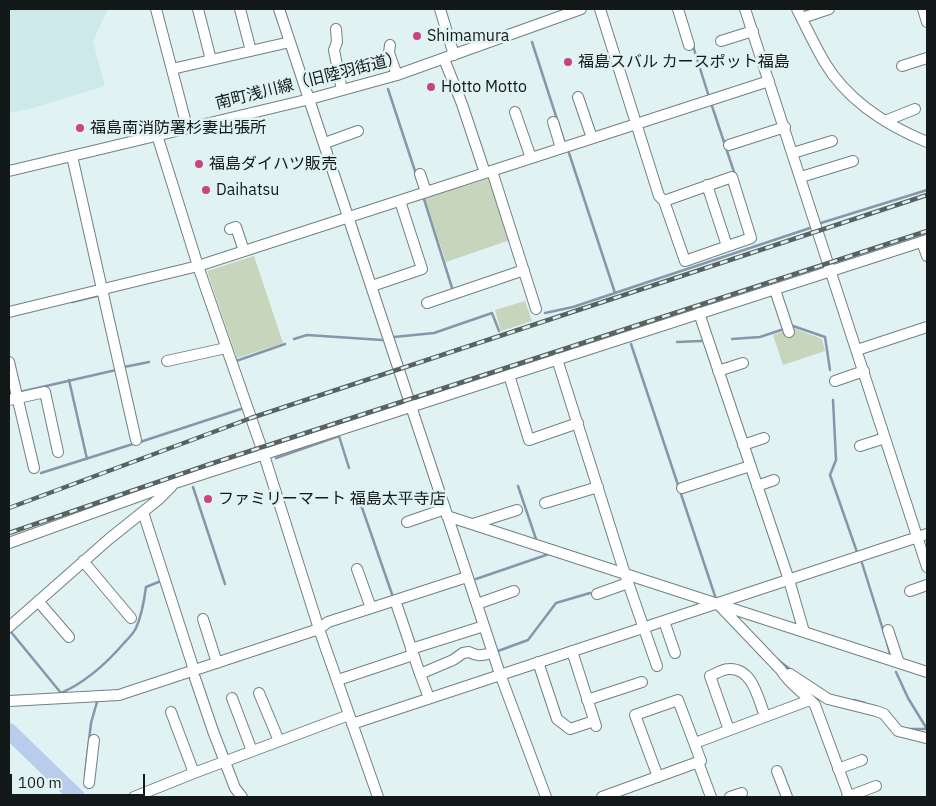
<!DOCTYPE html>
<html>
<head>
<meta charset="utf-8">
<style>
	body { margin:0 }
	#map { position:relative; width:936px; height:806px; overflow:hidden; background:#e1f2f2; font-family:"IBM Plex Sans",sans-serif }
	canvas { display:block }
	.frame { position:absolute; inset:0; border:10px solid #131919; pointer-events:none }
	.scale { position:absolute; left:10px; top:774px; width:135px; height:22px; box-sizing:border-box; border:2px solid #131919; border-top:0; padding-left:6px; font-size:15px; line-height:18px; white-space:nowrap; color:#131919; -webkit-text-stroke:4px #e1f2f2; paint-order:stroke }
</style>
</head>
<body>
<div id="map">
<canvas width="936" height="806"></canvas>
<div class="frame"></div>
<div class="scale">100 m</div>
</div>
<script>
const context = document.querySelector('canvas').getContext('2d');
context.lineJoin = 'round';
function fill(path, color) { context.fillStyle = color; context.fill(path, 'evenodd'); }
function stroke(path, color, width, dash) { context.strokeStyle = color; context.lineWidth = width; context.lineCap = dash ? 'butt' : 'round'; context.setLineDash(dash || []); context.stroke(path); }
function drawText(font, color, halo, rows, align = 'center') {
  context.font = font + ' "IBM Plex Sans","Noto Sans JP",sans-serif'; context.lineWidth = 5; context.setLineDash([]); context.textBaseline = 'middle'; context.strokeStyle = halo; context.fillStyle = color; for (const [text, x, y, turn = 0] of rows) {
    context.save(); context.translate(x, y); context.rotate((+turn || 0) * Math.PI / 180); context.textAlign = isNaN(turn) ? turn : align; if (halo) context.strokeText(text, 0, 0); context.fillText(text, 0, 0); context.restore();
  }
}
fill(new Path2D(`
	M9,9H108L93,41L105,86L30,109L9,113Z`), '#cee9e9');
fill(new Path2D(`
	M491,178L510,240L446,262L425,198Z
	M254,256L283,343L237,358L207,271Z
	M525,301L532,321L501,331L495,310Z
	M793,328L822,339L825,351L783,365L773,335Z`), '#c6d5bc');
stroke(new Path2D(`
	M532,42L565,144
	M693,46L709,97
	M388,89L416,174
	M712,106L735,175
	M569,153L615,293
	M424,199L453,291
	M821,223L927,190
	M72,302L101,295
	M545,313L573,307L810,228
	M790,327L793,326L825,337L830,370
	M394,337L434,333L492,313L499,331
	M294,339L307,335L382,340
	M732,339L760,337L784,329
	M677,342L701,341
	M631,344L716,599
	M235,358L236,361L285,344
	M124,367L149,362
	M69,380L87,459
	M20,392L116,370
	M833,400L836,460L830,475L857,552
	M140,442L244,408
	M276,458L339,436L349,468
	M41,473L133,444
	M518,486L537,542
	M193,487L225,584
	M359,499L393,597
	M862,563L884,633
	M476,579L549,554
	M11,632L61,693
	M886,639L890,654
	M498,651L528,640L556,603L590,593
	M778,660L791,670
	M896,672L908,698L927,729
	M61,693C86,682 106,664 124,643C128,639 133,634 136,628C142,615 144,602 146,587L161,581
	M854,700L865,703
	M906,729H927
	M85,775L91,723L97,702`), '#8696ac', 2.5);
stroke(new Path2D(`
	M9,731L77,797`), '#b8cceb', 16);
const minor = new Path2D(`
	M156,9L187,127
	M198,9L211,60
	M240,9L251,51
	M279,9L500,674L546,797
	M440,9L454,55
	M600,9L659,196L664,201
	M678,9L689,45
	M745,9L927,567
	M797,9C806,27 815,46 825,63C848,101 888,126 927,142
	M923,9L927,22
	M802,18L829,9
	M336,29L337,42L334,50L342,90
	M721,41L753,31
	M390,45L389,53L397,75
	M444,59L462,104L485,173
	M902,66L927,58
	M172,69L290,42
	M578,97L592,138
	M515,112L531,158
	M885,121L915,109
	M553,122L561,148
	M157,135L198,266L264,455L319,629L378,797
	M325,143L358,131
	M729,145L785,127
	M793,153L832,141
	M72,156L136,440
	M9,171L310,99L397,75L581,9
	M492,171L536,309
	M420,174L426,192
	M732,177L751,238L685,261L664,201Z
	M801,177L853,161
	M707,185L727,246
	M230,229L236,227L244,251
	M922,242L927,256
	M372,286L422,269L400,201
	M775,290L789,332
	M427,303L524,270
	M9,312L198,266L769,81
	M699,313L789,580L804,632
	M857,350L927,327
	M557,359L625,574L657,666
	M167,361L226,348
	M9,362L34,468
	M718,371L743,363
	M509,375L529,440L578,423
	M835,381L864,371
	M9,400L45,392L58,452
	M743,445L764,438
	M860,446L885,438
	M757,486L774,480
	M682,488L750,466
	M545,503L598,487
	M143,512L194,670
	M447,516L927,672
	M407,522L445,509
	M473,524L517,510
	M9,543L175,483L927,240
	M83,561L131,618
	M357,569L371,608
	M910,591L927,585
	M597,594L628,583
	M38,601L69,637
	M477,604L514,591
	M719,605L781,670C789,684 804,693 815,705L849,797
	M397,606L420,674L453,660L463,653L469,652C478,657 483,655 493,653
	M203,619L217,663
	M664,621L675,653
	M9,627L109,539L159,499L172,486
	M888,630L899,663
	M411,649L484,626
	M572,651L596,726
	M538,662L557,719L570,729L594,721
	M420,674L429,698
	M790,674L828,699L876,711L884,714L898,731L926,738
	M195,678L213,731L235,788L242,797
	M338,680L413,655
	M259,693L279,741
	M232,698L252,751
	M587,700L642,682
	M9,701L119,695L319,629L328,622L467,577
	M171,712L194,773
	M352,724L927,534
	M729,730L710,676C715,674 723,669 729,669C753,668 758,699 765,716
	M695,743L810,700
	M698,762L711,797
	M838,769L862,760
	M777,771L787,797
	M89,783L94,740
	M134,797L194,773L349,715
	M602,797L701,761L678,700L635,715L658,777
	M730,797L742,793
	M847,797L876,786`);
stroke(minor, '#728181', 12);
stroke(minor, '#fff', 10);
const rail = new Path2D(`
	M9,508L251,418L927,195
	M9,533L210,464L927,231`);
stroke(rail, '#586262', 4.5);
stroke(rail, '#e1f2f2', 2.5, [8]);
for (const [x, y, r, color] of [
	[417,36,5,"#c94383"],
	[568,62,5,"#c94383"],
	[431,87,5,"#c94383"],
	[80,128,5,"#c94383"],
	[199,164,5,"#c94383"],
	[206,190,5,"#c94383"],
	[208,499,5,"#c94383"]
]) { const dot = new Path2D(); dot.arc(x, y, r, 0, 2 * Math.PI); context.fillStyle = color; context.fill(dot); stroke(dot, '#e1f2f2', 2); }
drawText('16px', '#131919', '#e1f2f2', [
	["Shimamura",427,36],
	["福島スバル カースポット福島",578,62],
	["Hotto Motto",441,87],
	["福島南消防署杉妻出張所",90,128],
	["福島ダイハツ販売",209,164],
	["Daihatsu",216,190],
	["ファミリーマート 福島太平寺店",218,499]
], 'left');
drawText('16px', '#131919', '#e1f2f2', [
	["南町浅川線（旧陸羽街道）",309,81,-14]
]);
</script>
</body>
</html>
